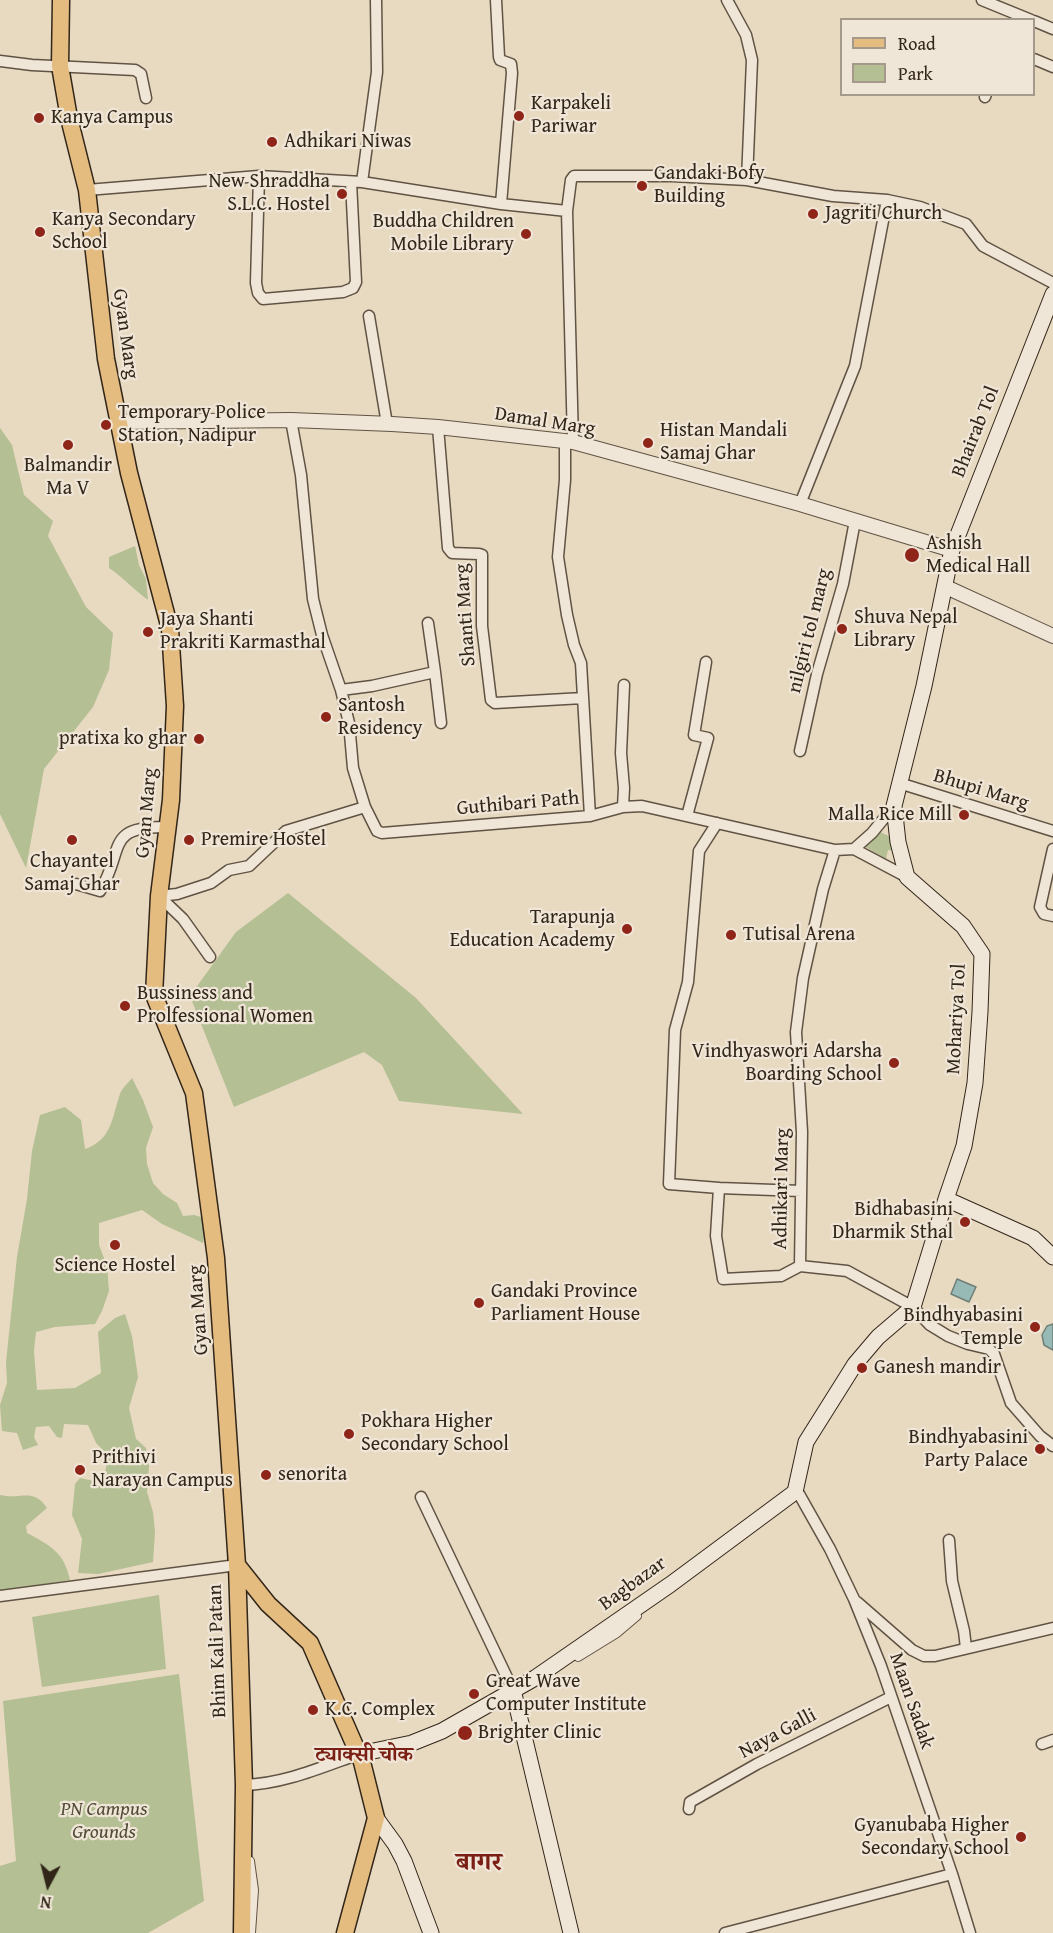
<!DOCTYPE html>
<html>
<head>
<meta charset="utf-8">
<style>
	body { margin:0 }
	#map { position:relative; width:1053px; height:1933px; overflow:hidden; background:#e8d9c1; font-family:"Gentium Book Plus",serif }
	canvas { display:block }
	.legend { position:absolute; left:840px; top:18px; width:195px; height:78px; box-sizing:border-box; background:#f0e6d7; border:2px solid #a4998b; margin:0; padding:8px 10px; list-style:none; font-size:18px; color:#322619 }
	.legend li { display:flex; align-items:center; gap:12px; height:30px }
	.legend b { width:30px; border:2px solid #a4998b }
	.north { position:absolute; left:18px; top:1855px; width:60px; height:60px; -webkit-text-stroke:4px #f0e6d7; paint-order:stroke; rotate:187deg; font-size:16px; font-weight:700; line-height:24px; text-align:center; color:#322619 }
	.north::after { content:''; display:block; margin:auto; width:21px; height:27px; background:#322619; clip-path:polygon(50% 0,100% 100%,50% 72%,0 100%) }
</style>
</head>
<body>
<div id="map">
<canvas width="1053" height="1933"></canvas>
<ul class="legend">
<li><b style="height:8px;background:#e4bc80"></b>Road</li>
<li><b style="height:16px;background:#b4bf94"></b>Park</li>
</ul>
<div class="north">N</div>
</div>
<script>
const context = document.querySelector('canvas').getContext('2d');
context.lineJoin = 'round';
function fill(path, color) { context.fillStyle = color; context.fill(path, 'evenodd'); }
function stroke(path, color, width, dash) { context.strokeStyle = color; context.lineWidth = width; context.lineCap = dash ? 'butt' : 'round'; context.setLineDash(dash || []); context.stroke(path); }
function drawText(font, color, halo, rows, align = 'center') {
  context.font = font + ' "Gentium Book Plus","Noto Serif Devanagari",serif'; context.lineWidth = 4.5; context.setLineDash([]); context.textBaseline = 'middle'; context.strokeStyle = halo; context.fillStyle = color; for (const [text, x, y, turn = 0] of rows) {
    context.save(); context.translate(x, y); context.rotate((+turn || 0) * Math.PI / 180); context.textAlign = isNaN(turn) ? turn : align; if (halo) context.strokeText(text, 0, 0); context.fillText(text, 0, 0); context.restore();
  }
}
fill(new Path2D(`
	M0,428L12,445L24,495L53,521L48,536L86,607L113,633L109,670L93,707L44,769L26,868L0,814Z
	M135,546L139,565L146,579L148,600C134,590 123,577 109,568V557Z
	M878,831L893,838L896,851L888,850L886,859L864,846Z
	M288,893L416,998L523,1114L399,1101L382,1065L364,1052L234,1107L190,996L236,932Z
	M132,1078L143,1100L153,1127L146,1148L147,1164L153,1183L163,1194L177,1203L183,1216L194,1215L201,1217L206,1231L203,1243L162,1224L142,1210L99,1223V1245L107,1266L109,1291L102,1311L95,1324L55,1327L36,1332L34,1351L37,1390L75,1388L101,1373L98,1332L115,1318L125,1314L132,1336L138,1377L129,1408L136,1439L146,1448L149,1466L147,1492L153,1512L155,1532L153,1562L98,1574L78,1573L82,1539L72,1515L75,1484L80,1478L99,1482L106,1469L107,1454L96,1443L88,1425L64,1424L62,1438L57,1437L49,1426L36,1427L34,1437L38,1445L23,1450L17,1433L2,1431L0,1405L7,1383L6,1362L17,1257L27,1199L32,1151L40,1115L65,1107L81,1120L85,1149C112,1140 112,1117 120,1094C122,1088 128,1083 132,1078Z
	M0,1495C21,1500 33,1487 47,1508L26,1526L27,1533C51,1546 64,1552 70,1580L0,1591Z
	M159,1595L166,1669L42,1687L32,1617Z
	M179,1674L204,1901L148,1933H0V1866L16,1861L3,1701Z`), '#b4bf94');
const water = new Path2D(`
	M957,1279L976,1287L969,1302L951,1294Z
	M1053,1324V1350L1044,1345L1042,1335L1047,1326Z`);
fill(water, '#97bab6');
stroke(water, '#6f7f77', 1.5);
const pedestrian = new Path2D(`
	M578,1657L617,1633L637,1616
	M250,1861L254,1890L251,1933`);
const minor = new Path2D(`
	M496,0L499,57L500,60L511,64L512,73L501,204
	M727,0L746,35L752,60L747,180
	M982,0L1031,20
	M1034,21L1053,29
	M1034,59L1053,67
	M0,61L32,65L135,70L141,74L146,98
	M985,97L986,94
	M259,176L256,283L258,293L263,299L343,292L353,288L356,282L351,182
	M362,182L377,72L376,0
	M87,190L259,176L362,182L501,204L567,211
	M369,316L387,424
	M291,420L301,475L313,599L322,635L341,690L349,723L353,768L365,807
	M438,427L448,548L452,553L479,554L482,555V626L491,700L495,703L583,698
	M565,442V480L558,557L567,615L574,645L581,663L590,816
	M573,442L567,211L571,180L574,176H672L747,180L833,196L887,200L920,207L966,224L983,246L1053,283
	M800,504L855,366L887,200
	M428,623L435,672
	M341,690L372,686L435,672L441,723
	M800,751L817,674L843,584L855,521
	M899,783L1053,831
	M623,807L624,788L621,753L624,685
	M687,816L708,738L694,735L706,662
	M717,823L699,851L688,982L675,1030L669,1184L719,1188L716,1236L723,1279L781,1276L800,1266L802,1132L796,1032L803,978L823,889L835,850
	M854,849L907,877
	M1053,849L1040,907L1044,914L1053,916
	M76,884L100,891C125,850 104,826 167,827
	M159,896L177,894L211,883L229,870L249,866L286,831L365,807L377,831L382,833L590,816L623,807L642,806L835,850L854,849L872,833L894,806
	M159,896L183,919L210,957
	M719,1188L801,1191
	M800,1266L847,1271L913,1307L930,1325L948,1336L968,1344L989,1349L994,1354L1011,1403L1040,1436L1053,1446
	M795,1492L799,1494L830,1549L854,1599L881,1666L952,1874L970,1933
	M421,1497L513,1690
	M949,1540L952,1581L964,1631L966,1648
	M0,1596L237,1565
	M857,1602L912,1650L924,1656H935L1053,1628
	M1042,1744L1053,1740
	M244,1785C284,1784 322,1767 359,1754
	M689,1809L690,1802L757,1764L891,1697
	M725,1933L952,1874`);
const tertiary = new Path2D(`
	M118,422L291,420L392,424L438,427L573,442L800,504L952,550
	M946,587L1053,636`);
const secondary = new Path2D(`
	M946,1199L1033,1238L1053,1257
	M513,1690L571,1933
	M359,1754L412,1743L442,1731L535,1678L671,1584L795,1492L806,1442L855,1364L878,1337L913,1307L946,1199L964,1146L975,1083L980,1012L982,954L963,926L907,877L898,842L894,806L924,686L952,550L1053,294
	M376,1818L395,1844L404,1861L431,1933`);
const primary = new Path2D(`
	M61,0L60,66L69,118L87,190L106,359L129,473L170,629L175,706L171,800L159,896L154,995L194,1093L216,1258L237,1565L244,1785L242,1933
	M237,1565L268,1604L310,1643L362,1762L376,1818L345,1933`);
stroke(pedestrian, '#605343', 10);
stroke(minor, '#605343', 13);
stroke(tertiary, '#605343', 16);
stroke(secondary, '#322619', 17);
stroke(primary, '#322619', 19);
stroke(pedestrian, '#f0e6d7', 8);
stroke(minor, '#f0e6d7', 10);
stroke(tertiary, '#f0e6d7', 14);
stroke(secondary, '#f0e6d7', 15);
stroke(primary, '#e4bc80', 16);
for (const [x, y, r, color] of [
	[519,116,6,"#8f2418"],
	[39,118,6,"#8f2418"],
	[272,142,6,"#8f2418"],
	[642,186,6,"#8f2418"],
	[342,194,6,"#8f2418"],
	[813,214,6,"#8f2418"],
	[40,232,6,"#8f2418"],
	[526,234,6,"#8f2418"],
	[106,425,6,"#8f2418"],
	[648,443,6,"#8f2418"],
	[68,445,6,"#8f2418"],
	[912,555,8,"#8f2418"],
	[842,629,6,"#8f2418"],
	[148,632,6,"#8f2418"],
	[326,717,6,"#8f2418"],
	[199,739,6,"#8f2418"],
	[964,815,6,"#8f2418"],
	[72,840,6,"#8f2418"],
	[189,840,6,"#8f2418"],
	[627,929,6,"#8f2418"],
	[731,935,6,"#8f2418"],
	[125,1006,6,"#8f2418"],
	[894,1063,6,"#8f2418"],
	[965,1222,6,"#8f2418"],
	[115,1245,6,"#8f2418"],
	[479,1303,6,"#8f2418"],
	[1035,1327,6,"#8f2418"],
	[862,1368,6,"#8f2418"],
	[349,1434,6,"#8f2418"],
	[1040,1449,6,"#8f2418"],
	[80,1470,6,"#8f2418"],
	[266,1475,6,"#8f2418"],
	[474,1694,6,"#8f2418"],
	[313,1710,6,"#8f2418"],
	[465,1733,8,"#8f2418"],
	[1021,1837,6,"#8f2418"]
]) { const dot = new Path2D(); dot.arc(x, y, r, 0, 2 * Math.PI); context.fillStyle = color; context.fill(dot); stroke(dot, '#f0e6d7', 2); }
drawText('20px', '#322619', '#f0e6d7', [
	["Karpakeli",531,104],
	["Pariwar",531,127],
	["Kanya Campus",51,118],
	["Adhikari Niwas",284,142],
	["Gandaki Bofy",654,174],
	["Building",654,197],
	["New Shraddha",330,182,"right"],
	["S.L.C. Hostel",330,205,"right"],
	["Jagriti Church",825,214],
	["Kanya Secondary",52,220],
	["School",52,243],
	["Buddha Children",514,222,"right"],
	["Mobile Library",514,245,"right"],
	["Temporary Police",118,413],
	["Station, Nadipur",118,436],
	["Histan Mandali",660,431],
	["Samaj Ghar",660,454],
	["Balmandir",68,466,"center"],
	["Ma V",68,489,"center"],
	["Ashish",926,544],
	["Medical Hall",926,567],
	["Shuva Nepal",854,618],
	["Library",854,641],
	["Jaya Shanti",160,620],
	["Prakriti Karmasthal",160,643],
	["Santosh",338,706],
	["Residency",338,729],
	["pratixa ko ghar",187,739,"right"],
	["Malla Rice Mill",952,815,"right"],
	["Premire Hostel",201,840],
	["Chayantel",72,862,"center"],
	["Samaj Ghar",72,885,"center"],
	["Tarapunja",615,918,"right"],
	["Education Academy",615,941,"right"],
	["Tutisal Arena",743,935],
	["Bussiness and",137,994],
	["Prolfessional Women",137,1017],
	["Vindhyaswori Adarsha",882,1052,"right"],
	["Boarding School",882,1075,"right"],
	["Bidhabasini",953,1210,"right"],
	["Dharmik Sthal",953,1233,"right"],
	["Science Hostel",115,1266,"center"],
	["Gandaki Province",491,1292],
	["Parliament House",491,1315],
	["Bindhyabasini",1023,1316,"right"],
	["Temple",1023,1339,"right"],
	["Ganesh mandir",874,1368],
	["Pokhara Higher",361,1422],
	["Secondary School",361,1445],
	["Bindhyabasini",1028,1438,"right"],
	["Party Palace",1028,1461,"right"],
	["Prithivi",92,1458],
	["Narayan Campus",92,1481],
	["senorita",278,1475],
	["Great Wave",486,1682],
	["Computer Institute",486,1705],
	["K.C. Complex",325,1710],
	["Brighter Clinic",478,1733],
	["Gyanubaba Higher",1009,1826,"right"],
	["Secondary School",1009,1849,"right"]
], 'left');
drawText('20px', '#322619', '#f0e6d7', [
	["Gyan Marg",125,334,82],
	["Damal Marg",545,422,9],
	["Bhairab Tol",976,432,-68],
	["Shanti Marg",466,615,-94],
	["nilgiri tol marg",810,631,-76],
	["Bhupi Marg",981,790,17],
	["Guthibari Path",518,804,-5],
	["Gyan Marg",147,813,-85],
	["Mohariya Tol",957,1019,-87],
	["Adhikari Marg",782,1189,-89],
	["Gyan Marg",199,1310,-94],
	["Bagbazar",633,1584,-36],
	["Bhim Kali Patan",218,1651,-92],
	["Maan Sadak",911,1701,71],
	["Naya Galli",778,1734,-28]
]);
drawText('italic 20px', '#524c38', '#f0e6d7', [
	["PN Campus",104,1810],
	["Grounds",104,1833]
]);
drawText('bold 21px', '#7a1f14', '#f0e6d7', [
	["ट्याक्सी चोक",364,1756]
]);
drawText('bold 26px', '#7a1f14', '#f0e6d7', [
	["बागर",479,1863]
]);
</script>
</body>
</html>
